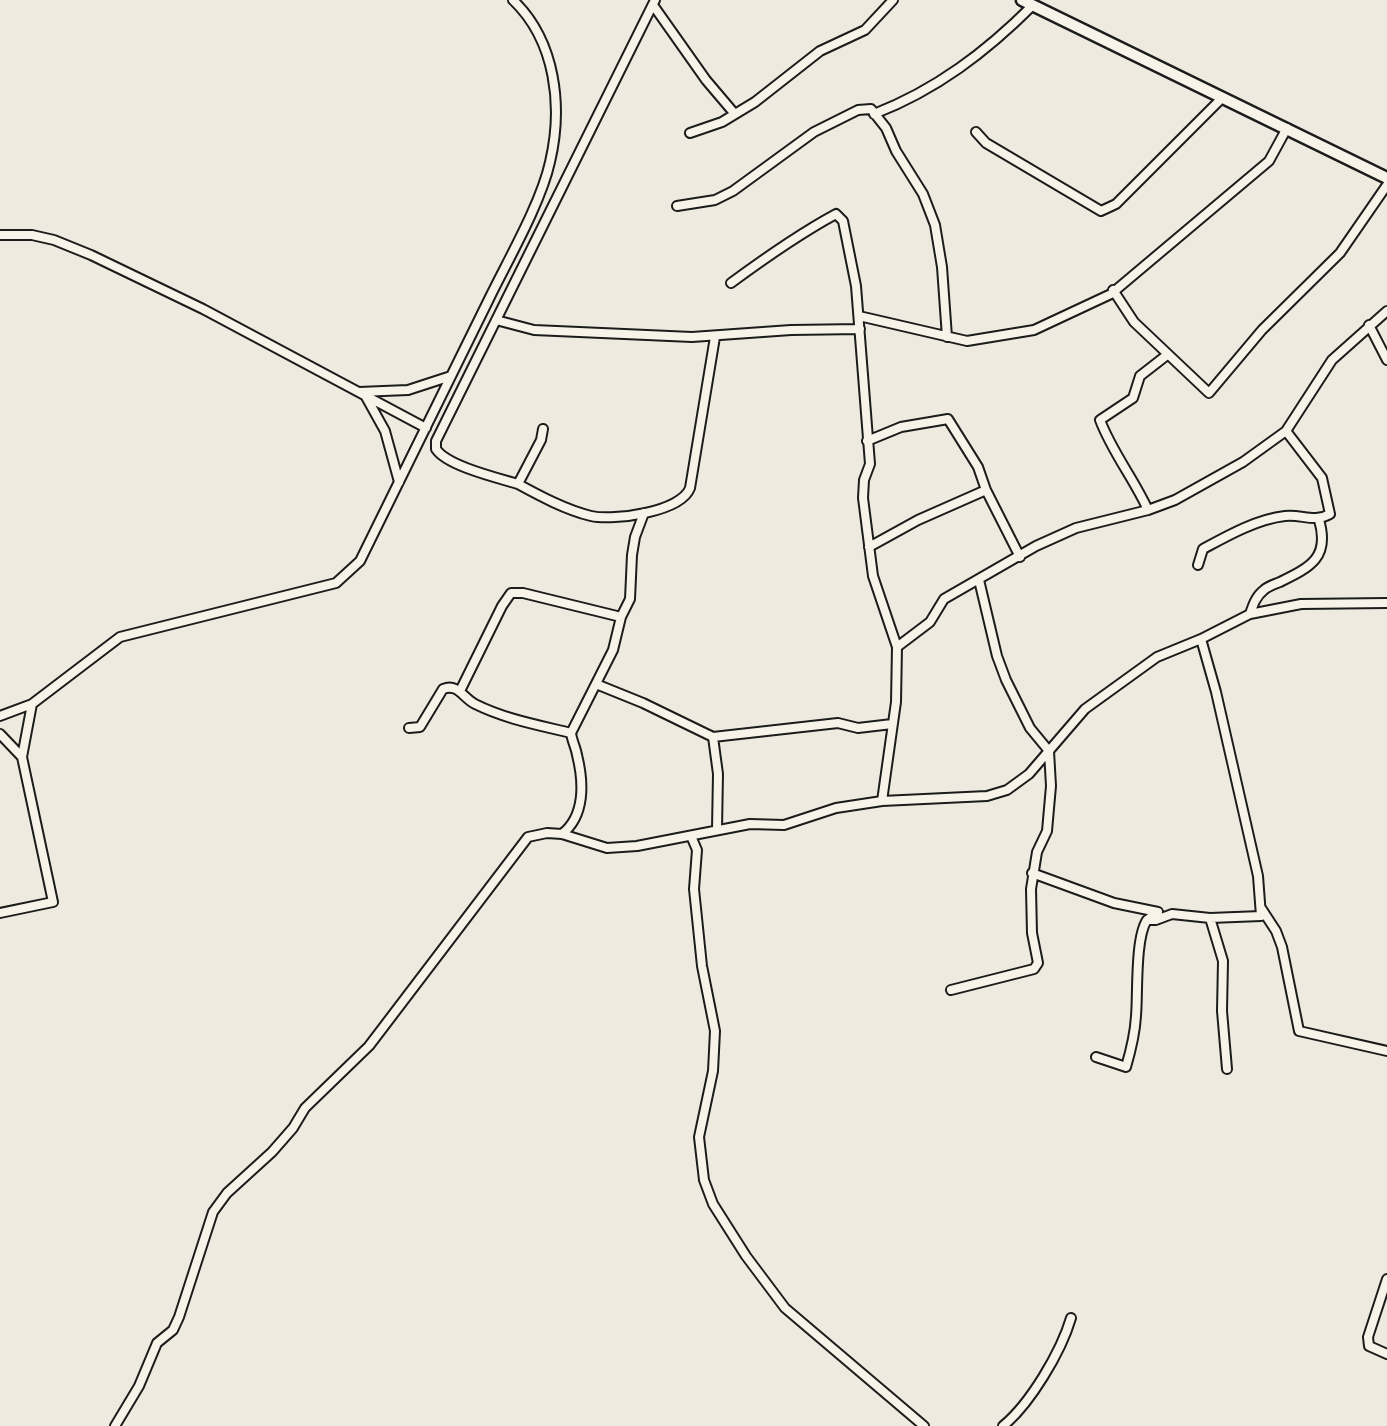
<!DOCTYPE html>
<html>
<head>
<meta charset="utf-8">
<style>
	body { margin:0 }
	canvas { display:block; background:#eeeae0 }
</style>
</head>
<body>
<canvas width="1387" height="1426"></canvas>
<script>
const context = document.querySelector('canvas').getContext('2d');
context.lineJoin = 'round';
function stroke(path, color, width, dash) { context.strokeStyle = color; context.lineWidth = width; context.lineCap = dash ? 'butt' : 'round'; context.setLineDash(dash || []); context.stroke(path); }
const street = new Path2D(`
	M653,5L706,80L734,113
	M874,114C936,90 986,52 1033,5
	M976,132L986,143L1101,211L1116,204L1222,98
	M690,133L722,122L755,102L820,51L865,30L893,0
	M677,206L715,200L733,191L814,132L858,110L871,109L886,128L896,151L923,194L935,225L942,267L947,337
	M0,235H32L54,240L91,255L203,309L426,428
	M731,283C765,258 799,234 836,214L843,221L856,286L870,464L864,480L863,498L873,576L897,647L896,702L882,801
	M1113,290L1134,322L1209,393L1262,330L1340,253L1387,185
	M859,316L967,341L1034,330L1111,294L1269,161L1287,128
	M496,320L534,330L692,337L791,330L860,329
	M1369,325L1387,360
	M359,392L408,390L451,376
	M365,395L385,431L399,482
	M543,429L541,440L518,484C540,496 566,510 591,516C614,521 681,512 690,488L715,337
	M867,441L901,427L948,419L978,467L986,490L1020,557
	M518,484C498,478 447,466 436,449V441L655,0
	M1148,510C1134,479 1112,452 1100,420L1133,398L1140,376L1167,355
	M869,547L918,520L986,490
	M1198,565L1203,549C1227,536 1257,519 1285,516C1302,514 1314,523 1330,514L1322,478L1286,431
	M1250,614C1253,605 1256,596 1264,590C1268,586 1275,584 1280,582C1311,567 1330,557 1319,520
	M897,647L930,622L944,599L1036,546L1076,528L1148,510L1175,500L1243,462L1286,431L1332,360L1387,311
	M596,684L643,703L713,737L718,774L717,829
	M460,691L502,606L511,593H523L621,617
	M0,716L32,704L120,637L336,583L360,561C403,473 446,386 489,299C508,260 541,203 550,162C563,107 556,41 513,0
	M409,728L420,727L443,689C458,683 463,698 475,704C505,719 538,725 571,733
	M0,734L22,757
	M713,737L838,723L858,728L892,724
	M562,834C585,816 584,783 577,755C576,748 572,741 571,733L613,650L621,617L630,599L632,555L635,537L644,513
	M691,836L697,850L694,889L702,966L715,1031L713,1071L699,1137L704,1180L713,1204L746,1256L785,1308L924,1426
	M1032,873L1114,903L1158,912L1147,920H1156L1172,914L1210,918L1261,916L1258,876L1216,692L1201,639
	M1261,908L1276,931L1282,947L1299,1031L1387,1051
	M0,913L53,902L22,757L32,704
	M1210,918L1223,961L1222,1011L1227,1069
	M951,990L1034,969L1038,963L1032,933L1031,889L1037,852L1047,831L1051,786L1049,751L1030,728L1006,680L997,656L979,580
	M1096,1057L1126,1067C1131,1050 1135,1033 1136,1016C1138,993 1135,938 1147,920
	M1387,1279L1368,1337L1369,1346L1387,1354
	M115,1426L139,1386L157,1343L173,1330L179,1317L213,1212L227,1193L272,1152L293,1128L305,1108L369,1046L528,837L547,833L562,834L607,848L637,846L750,824L784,825L836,808L882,801L987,796L1007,790L1029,774L1085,709L1157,657L1201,639L1250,614L1301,604L1387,603
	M1003,1426C1030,1404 1061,1352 1071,1318`);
const secondary = new Path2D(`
	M1022,0L1387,178`);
stroke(street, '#1c1c1c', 12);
stroke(secondary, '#1c1c1c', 15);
stroke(street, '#f7f3e8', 8);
stroke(secondary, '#f7f3e8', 10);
</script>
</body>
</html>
